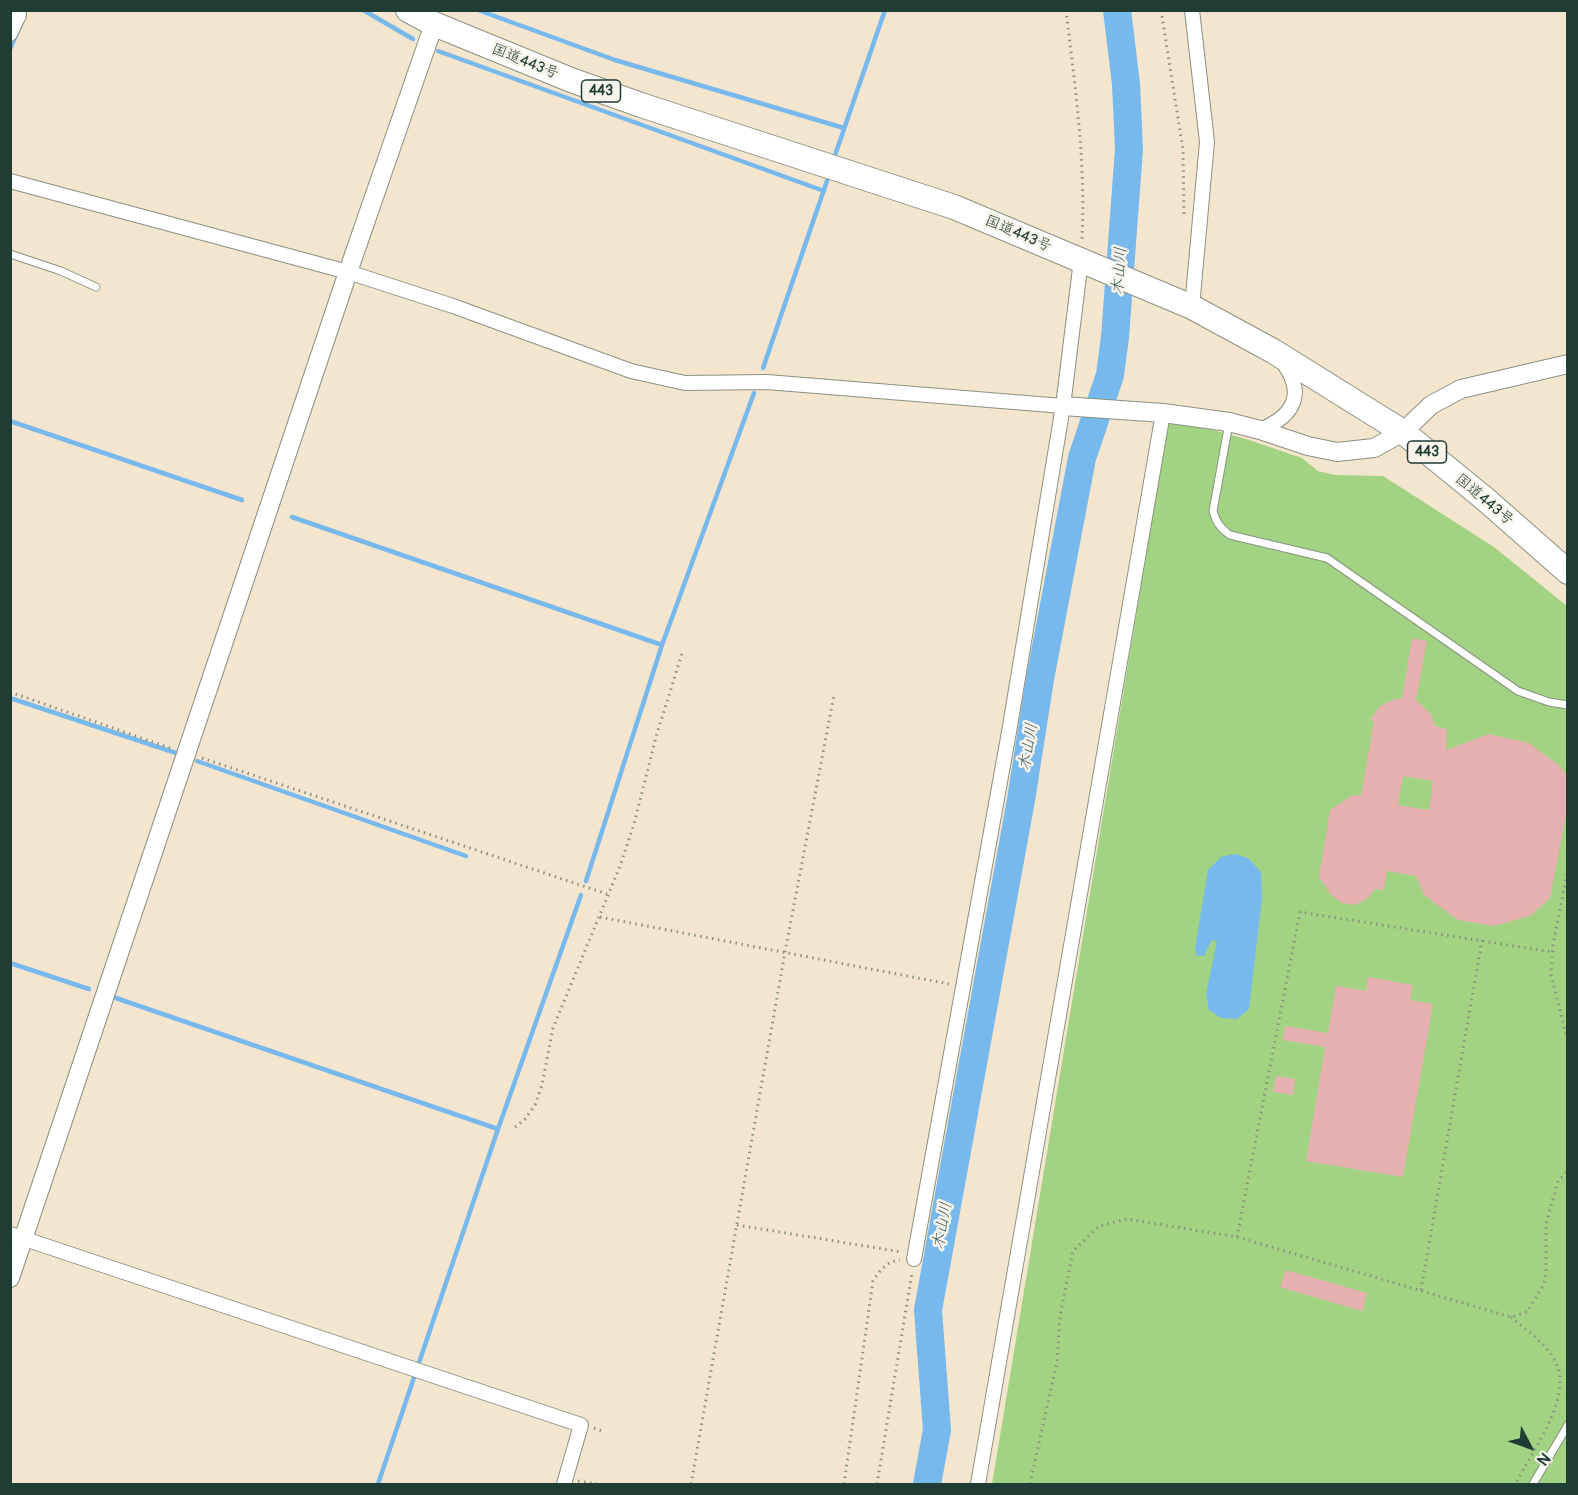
<!DOCTYPE html>
<html>
<head>
<meta charset="utf-8">
<style>
	body { margin:0 }
	#map { position:relative; width:1578px; height:1495px; overflow:hidden; background:#f4e5ce; font-family:Pangolin,sans-serif }
	canvas { display:block }
	.frame { position:absolute; inset:0; border:12px solid #1f3d34; pointer-events:none }
	.north { position:absolute; left:1500px; top:1417px; width:60px; height:60px; -webkit-text-stroke:4px #f7f3e8; paint-order:stroke; rotate:131deg; font-size:16px; font-weight:700; line-height:24px; text-align:center; color:#1f3d34 }
	.north::after { content:''; display:block; margin:auto; width:21px; height:27px; background:#1f3d34; clip-path:polygon(50% 0,100% 100%,50% 72%,0 100%) }
</style>
</head>
<body>
<div id="map">
<canvas width="1578" height="1495"></canvas>
<div class="frame"></div>
<div class="north">N</div>
</div>
<script>
const context = document.querySelector('canvas').getContext('2d');
context.lineJoin = 'round';
function fill(path, color) { context.fillStyle = color; context.fill(path, 'evenodd'); }
function stroke(path, color, width, dash) { context.strokeStyle = color; context.lineWidth = width; context.lineCap = dash ? 'butt' : 'round'; context.setLineDash(dash || []); context.stroke(path); }
function drawText(font, color, halo, rows, align = 'center') {
  context.font = font + ' Pangolin,"Klee One",sans-serif'; context.lineWidth = 5; context.setLineDash([]); context.textBaseline = 'middle'; context.strokeStyle = halo; context.fillStyle = color; for (const [text, x, y, turn = 0] of rows) {
    context.save(); context.translate(x, y); context.rotate((+turn || 0) * Math.PI / 180); context.textAlign = isNaN(turn) ? turn : align; if (halo) context.strokeText(text, 0, 0); context.fillText(text, 0, 0); context.restore();
  }
}
fill(new Path2D(`
	M1168,423L1206,428L1246,439L1302,458L1318,471L1335,475L1383,476L1494,547L1567,606V1484H992Z`), '#a2d382');
fill(new Path2D(`
	M1235,854L1248,858L1261,872L1262,899L1249,1009L1237,1019L1221,1018L1209,1010L1206,994L1217,941L1212,940L1204,956H1197L1195,948L1208,870L1221,857Z`), '#78b9ed');
stroke(new Path2D(`
	M363,10L413,39
	M478,10L615,60L844,128
	M10,49L21,24
	M438,51L824,191
	M833,161L885,10
	M763,368L829,175
	M10,421L242,500
	M292,517L662,645
	M10,698L176,753
	M197,761L466,856
	M586,881L662,645L754,393
	M10,963L89,989
	M113,997L498,1129
	M378,1484L498,1129L581,895`), '#78b9ed', 4.5);
stroke(new Path2D(`
	M927,1484L937,1430L928,1310L1021,800L1040,679L1082,458L1110,375L1115,337L1129,149L1126,84L1117,10`), '#78b9ed', 28);
fill(new Path2D(`
	M1412,638L1427,641L1416,700L1431,714L1435,726L1447,729L1446,750L1489,734L1529,743L1560,766L1568,778V805L1550,898L1530,916L1494,926L1458,920L1424,895L1416,876L1387,871L1384,890L1375,889L1368,898L1356,905L1342,903L1331,895L1319,877L1330,810L1353,795L1361,796L1374,721L1370,720L1380,706L1392,700L1402,698ZM1403,776L1433,781L1429,810L1398,805Z
	M1368,977L1413,985L1410,1000L1433,1004L1403,1177L1306,1161L1325,1047L1283,1040L1285,1026L1328,1033L1336,986L1366,991Z
	M1276,1076L1295,1079L1293,1095L1273,1092Z
	M1286,1270L1367,1293L1362,1311L1280,1287Z`), '#e5b0af');
const lane = new Path2D(`
	M10,254L61,271L96,287
	M1229,423L1213,511C1216,522 1220,528 1230,535L1327,558L1518,691L1549,702L1568,705
	M1533,1484L1568,1425`);
const street = new Path2D(`
	M10,34L19,15
	M10,181L348,272L453,306L631,371L685,383L767,382L1063,406
	M1192,307L1207,142L1192,10
	M1260,430C1296,415 1306,392 1281,360
	M10,1234L581,1425L564,1484
	M914,1259L1009,732L1063,406L1081,260
	M978,1484L1163,413`);
const secondary = new Path2D(`
	M1063,406L1163,413L1229,422L1260,430L1308,446L1337,452L1374,448L1403,432L1431,405L1461,389L1568,364
	M10,1278L348,272L434,24`);
const highway = new Path2D(`
	M408,10L434,24L571,80L641,105L954,207L1192,307L1273,351L1403,432L1485,499L1568,572`);
stroke(lane, '#8a9181', 9);
stroke(street, '#8a9181', 16);
stroke(secondary, '#8a9181', 20);
stroke(highway, '#8a9181', 26);
stroke(new Path2D(`
	M1066,10C1075,86 1086,163 1082,239
	M1161,10L1183,150L1184,215
	M10,692L170,748
	M202,758L607,894
	M1568,868L1553,945L1551,975L1568,1042
	M600,917L949,984
	M515,1127L525,1119L535,1105L542,1085L553,1028L620,866L634,824L656,737L683,650
	M737,1225L902,1252
	M1237,1237L1300,912L1552,952
	M1421,1290L1482,940
	M1511,1317C1526,1330 1544,1342 1554,1359C1576,1397 1531,1450 1516,1484
	M594,1428L602,1431
	M578,1481L597,1484
	M691,1484L785,952L834,695
	M844,1484L873,1281C880,1270 887,1261 900,1260
	M877,1484L912,1273
	M1030,1484L1057,1362L1060,1316L1073,1251L1099,1226L1127,1219L1237,1237L1511,1317L1527,1312L1543,1286L1546,1275V1224L1558,1181L1568,1171`), '#8a9181', 3, [1.5, 4.5]);
stroke(lane, '#fff', 7);
stroke(street, '#fff', 14);
stroke(secondary, '#fff', 18);
stroke(highway, '#fff', 24);
for (const [x, y, w] of [
	[601,91,39],
	[1427,452,39]
]) { const box = new Path2D(); box.roundRect(x - w / 2, y - 11, w, 22, 4.5); context.fillStyle = '#f7f3e8'; context.fill(box); stroke(box, '#1f3d34', 1.5); }
drawText('bold 14px', '#1f3d34', null, [
	["443",601,91],
	["443",1427,452]
]);
drawText('15px', '#1f3d34', '#f7f3e8', [
	["国道443号",525,62,22],
	["国道443号",1018,234,23],
	["国道443号",1484,500,40]
]);
drawText('italic 16px', '#355c62', '#f7f3e8', [
	["木山川",1120,271,-86],
	["木山川",1029,747,-80],
	["木山川",943,1226,-80]
]);
</script>
</body>
</html>
